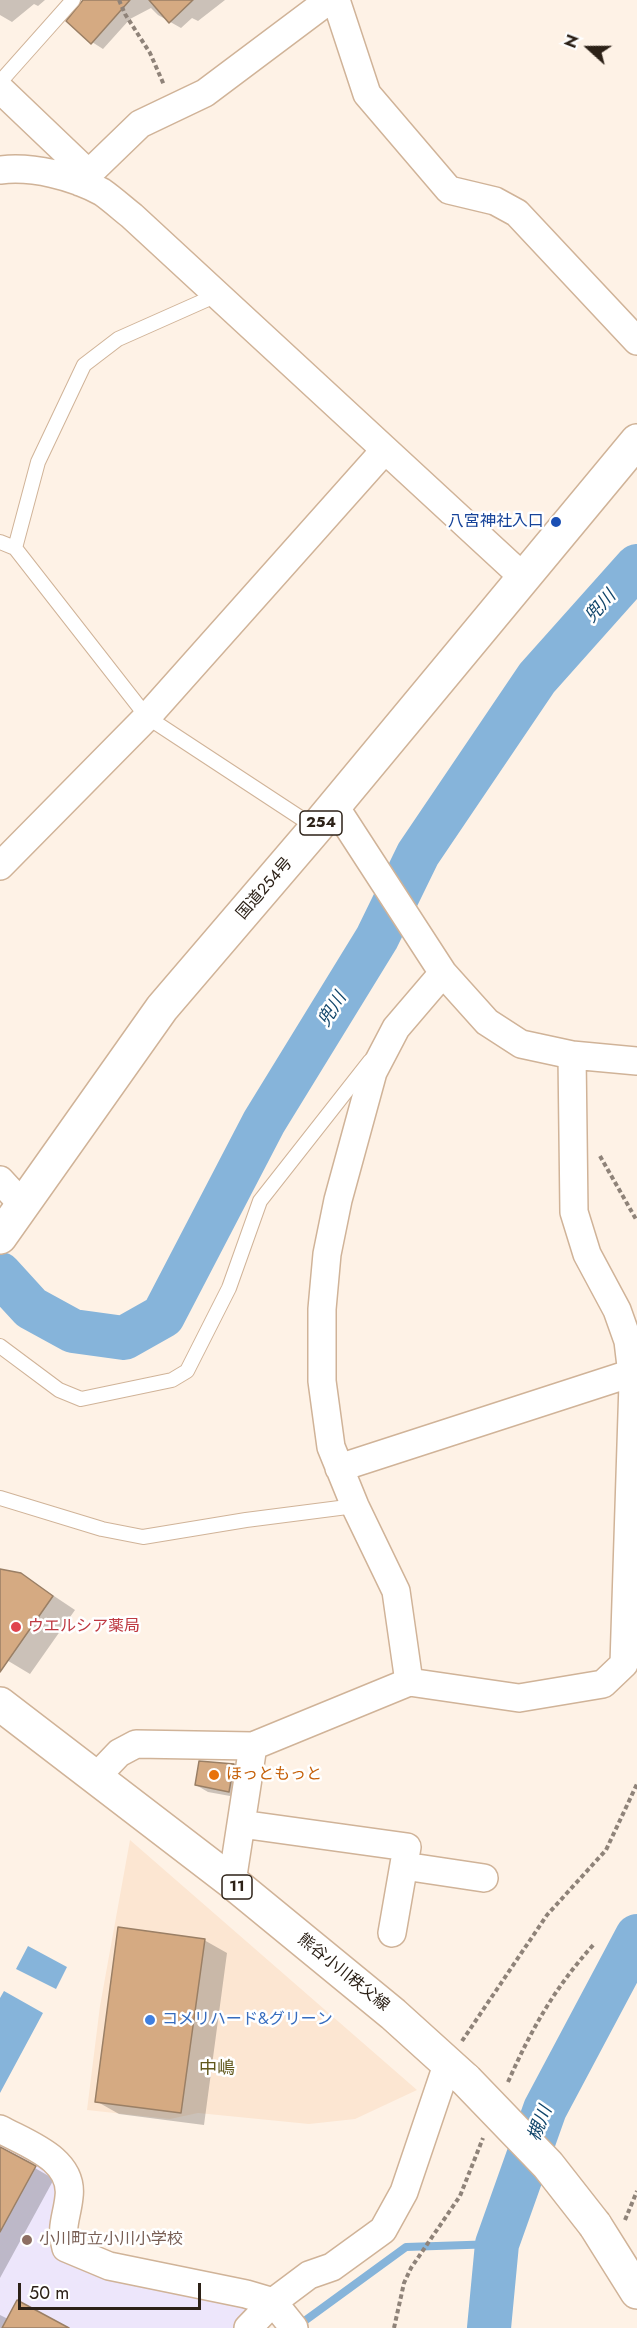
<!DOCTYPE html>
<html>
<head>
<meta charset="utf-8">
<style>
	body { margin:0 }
	#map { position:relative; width:637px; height:2328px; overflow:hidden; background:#fef2e6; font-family:Jost,sans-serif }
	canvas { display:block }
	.north { position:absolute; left:559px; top:18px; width:60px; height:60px; -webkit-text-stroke:4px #fff; paint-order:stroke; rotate:291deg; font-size:16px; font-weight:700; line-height:24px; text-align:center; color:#2c2117 }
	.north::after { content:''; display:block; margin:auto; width:21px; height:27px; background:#2c2117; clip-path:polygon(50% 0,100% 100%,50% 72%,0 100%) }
	.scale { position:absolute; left:18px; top:2283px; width:183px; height:27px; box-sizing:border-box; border:3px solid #2c2117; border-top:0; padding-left:8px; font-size:18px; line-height:21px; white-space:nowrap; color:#2c2117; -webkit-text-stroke:4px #fff; paint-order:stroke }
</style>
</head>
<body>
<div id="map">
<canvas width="637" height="2328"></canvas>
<div class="north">N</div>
<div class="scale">50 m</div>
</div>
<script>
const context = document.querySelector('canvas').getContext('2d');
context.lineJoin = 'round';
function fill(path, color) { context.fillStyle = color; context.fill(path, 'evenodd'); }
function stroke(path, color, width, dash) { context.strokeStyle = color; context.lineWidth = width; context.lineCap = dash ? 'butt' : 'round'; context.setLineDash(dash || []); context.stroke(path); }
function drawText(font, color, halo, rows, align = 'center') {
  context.font = font + ' Jost,"Noto Sans JP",sans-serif'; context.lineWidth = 5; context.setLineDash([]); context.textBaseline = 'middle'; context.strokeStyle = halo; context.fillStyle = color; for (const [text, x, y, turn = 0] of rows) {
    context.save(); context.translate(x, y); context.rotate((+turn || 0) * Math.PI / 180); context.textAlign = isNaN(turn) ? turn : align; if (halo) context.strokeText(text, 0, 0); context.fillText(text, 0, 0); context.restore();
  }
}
fill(new Path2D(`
	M130,1840L417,2090L355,2119L309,2124L198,2113L170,2119L87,2110L100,2006Z`), '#fce6d2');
fill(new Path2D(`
	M0,2140L43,2162L60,2186L52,2234L238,2302L247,2311L235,2328H0Z`), '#ede6fb');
fill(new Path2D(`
	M28,1946L67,1967L56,1989L16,1969Z
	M4,1991L43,2013L0,2093V1998Z`), '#86b4da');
fill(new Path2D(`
	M0,0H45L38,6L34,4L12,22L0,15Z
	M86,0H225L198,21L192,18L181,28L158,15L151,8L130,19L103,49L92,42Z
	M0,1571L21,1574L75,1610L30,1674L0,1656Z
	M234,1766L246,1773L241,1798L208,1792L196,1785Z
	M204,1940L227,1953L204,2125L119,2114L96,2101Z
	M0,2148L54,2179L0,2278Z
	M0,2315L8,2319L65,2328H0Z`), '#0003');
stroke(new Path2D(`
	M299,2325L406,2247L497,2244`), '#86b4da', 8);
stroke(new Path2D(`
	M0,1274L31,1308L73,1331L124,1338L163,1316L264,1122L377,938L418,854L537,678L637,566
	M489,2328L497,2244L545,2109L637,1936`), '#86b4da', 44);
const building = new Path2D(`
	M83,0H130L91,44L66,21Z
	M149,0H193L169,23Z
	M0,1569L21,1573L53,1596L0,1672Z
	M199,1761L234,1764L229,1792L195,1785Z
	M118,1927L205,1939L181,2113L95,2102Z
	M0,2147L36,2166L0,2232Z
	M17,2300L69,2328H2Z`);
fill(building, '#d5aa82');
stroke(building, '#9a7f65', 1.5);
const lane = new Path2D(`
	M0,82L73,0
	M0,542L15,548L147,717L316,828
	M15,548L38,462L84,365L118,339L217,295
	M0,1346L59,1390L81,1399L172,1380L187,1371L229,1288L260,1201L370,1061
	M0,1498L102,1529L143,1537L246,1520L355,1506`);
const street = new Path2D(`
	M336,0L367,94L449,190L495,201L517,213L637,341
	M0,89L88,173
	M0,170C33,166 73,176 102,192C112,199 122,208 132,216L523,577
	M80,182L140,124L205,93L329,0
	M334,805L443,973L487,1022L521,1044L572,1055L637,1061
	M0,866L147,717L384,451
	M0,1180L23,1205
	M339,1468L632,1373
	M409,1682L396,1591L355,1506L331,1447L322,1381V1309L327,1254L338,1200L373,1072L396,1028L443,973
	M97,1776L119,1753L136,1744L253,1746L409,1682L519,1698L603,1684L624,1664L633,1383L628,1341L617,1310L587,1254L574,1212L572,1055
	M241,1824L407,1847L392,1933
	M404,1866L484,1878
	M232,1882L253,1746
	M0,2129C27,2144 74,2159 69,2197C67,2217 60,2227 66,2248L109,2266L246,2294L273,2302L294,2328
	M248,2328L273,2302L309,2275L332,2267L383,2230L404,2192L448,2062`);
const primary = new Path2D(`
	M0,1704L232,1882L393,2014L466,2080
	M595,2225L637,2292`);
const highway = new Path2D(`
	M0,1237L162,1008L316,828L637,441`);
stroke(lane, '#d0b398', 16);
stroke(street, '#d0b398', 30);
stroke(primary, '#d0b398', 36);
stroke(highway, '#d0b398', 36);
stroke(new Path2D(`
	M119,0L125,14L150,53L164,85
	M600,1156L637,1221
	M462,2041L547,1915L606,1850L637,1784
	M508,2082C532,2028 555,1987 595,1943
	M625,2220L637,2191
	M394,2328L404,2283L411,2268L460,2196L483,2138`), '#8f8379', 4, [4.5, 3]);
stroke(lane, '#fff', 14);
stroke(street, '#fff', 27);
stroke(primary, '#fff', 33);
stroke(highway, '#fff', 33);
const primaryBridge = new Path2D(`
	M466,2080L548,2165L595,2225`);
stroke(primaryBridge, '#d0b398', 36, []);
stroke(primaryBridge, '#fff', 33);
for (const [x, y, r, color] of [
	[556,522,6,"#1a4fb4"],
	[16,1627,6,"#e0444e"],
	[214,1775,6,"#e8710a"],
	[150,2020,6,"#3f7fe0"],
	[27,2240,6,"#8d6e63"]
]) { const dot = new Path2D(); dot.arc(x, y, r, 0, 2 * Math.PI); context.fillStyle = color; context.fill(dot); stroke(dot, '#fff', 2); }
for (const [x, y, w] of [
	[321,823,42],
	[237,1887,30]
]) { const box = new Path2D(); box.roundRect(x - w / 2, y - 12, w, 24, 4.5); context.fillStyle = '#fff'; context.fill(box); stroke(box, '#2c2117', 1.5); }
drawText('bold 15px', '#2c2117', null, [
	["254",321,823],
	["11",237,1887]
]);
drawText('16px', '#164399', '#fff', [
	["八宮神社入口",544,522]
], 'right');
drawText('16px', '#2c2117', '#fff', [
	["国道254号",265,889,-49],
	["熊谷小川秩父線",343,1973,39]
]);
drawText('16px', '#be3a42', '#fff', [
	["ウエルシア薬局",28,1627]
], 'left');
drawText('16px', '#c56008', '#fff', [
	["ほっともっと",226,1775]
], 'left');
drawText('16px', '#366cbe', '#fff', [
	["コメリハード&グリーン",162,2020]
], 'left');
drawText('16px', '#785e54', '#fff', [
	["小川町立小川小学校",39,2240]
], 'left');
drawText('italic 18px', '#11466b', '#fff', [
	["兜川",601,607,-48],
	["兜川",333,1010,-58],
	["槻川",541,2124,-69]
]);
drawText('18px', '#61591d', '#fff', [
	["中嶋",217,2070]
]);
</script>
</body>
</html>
